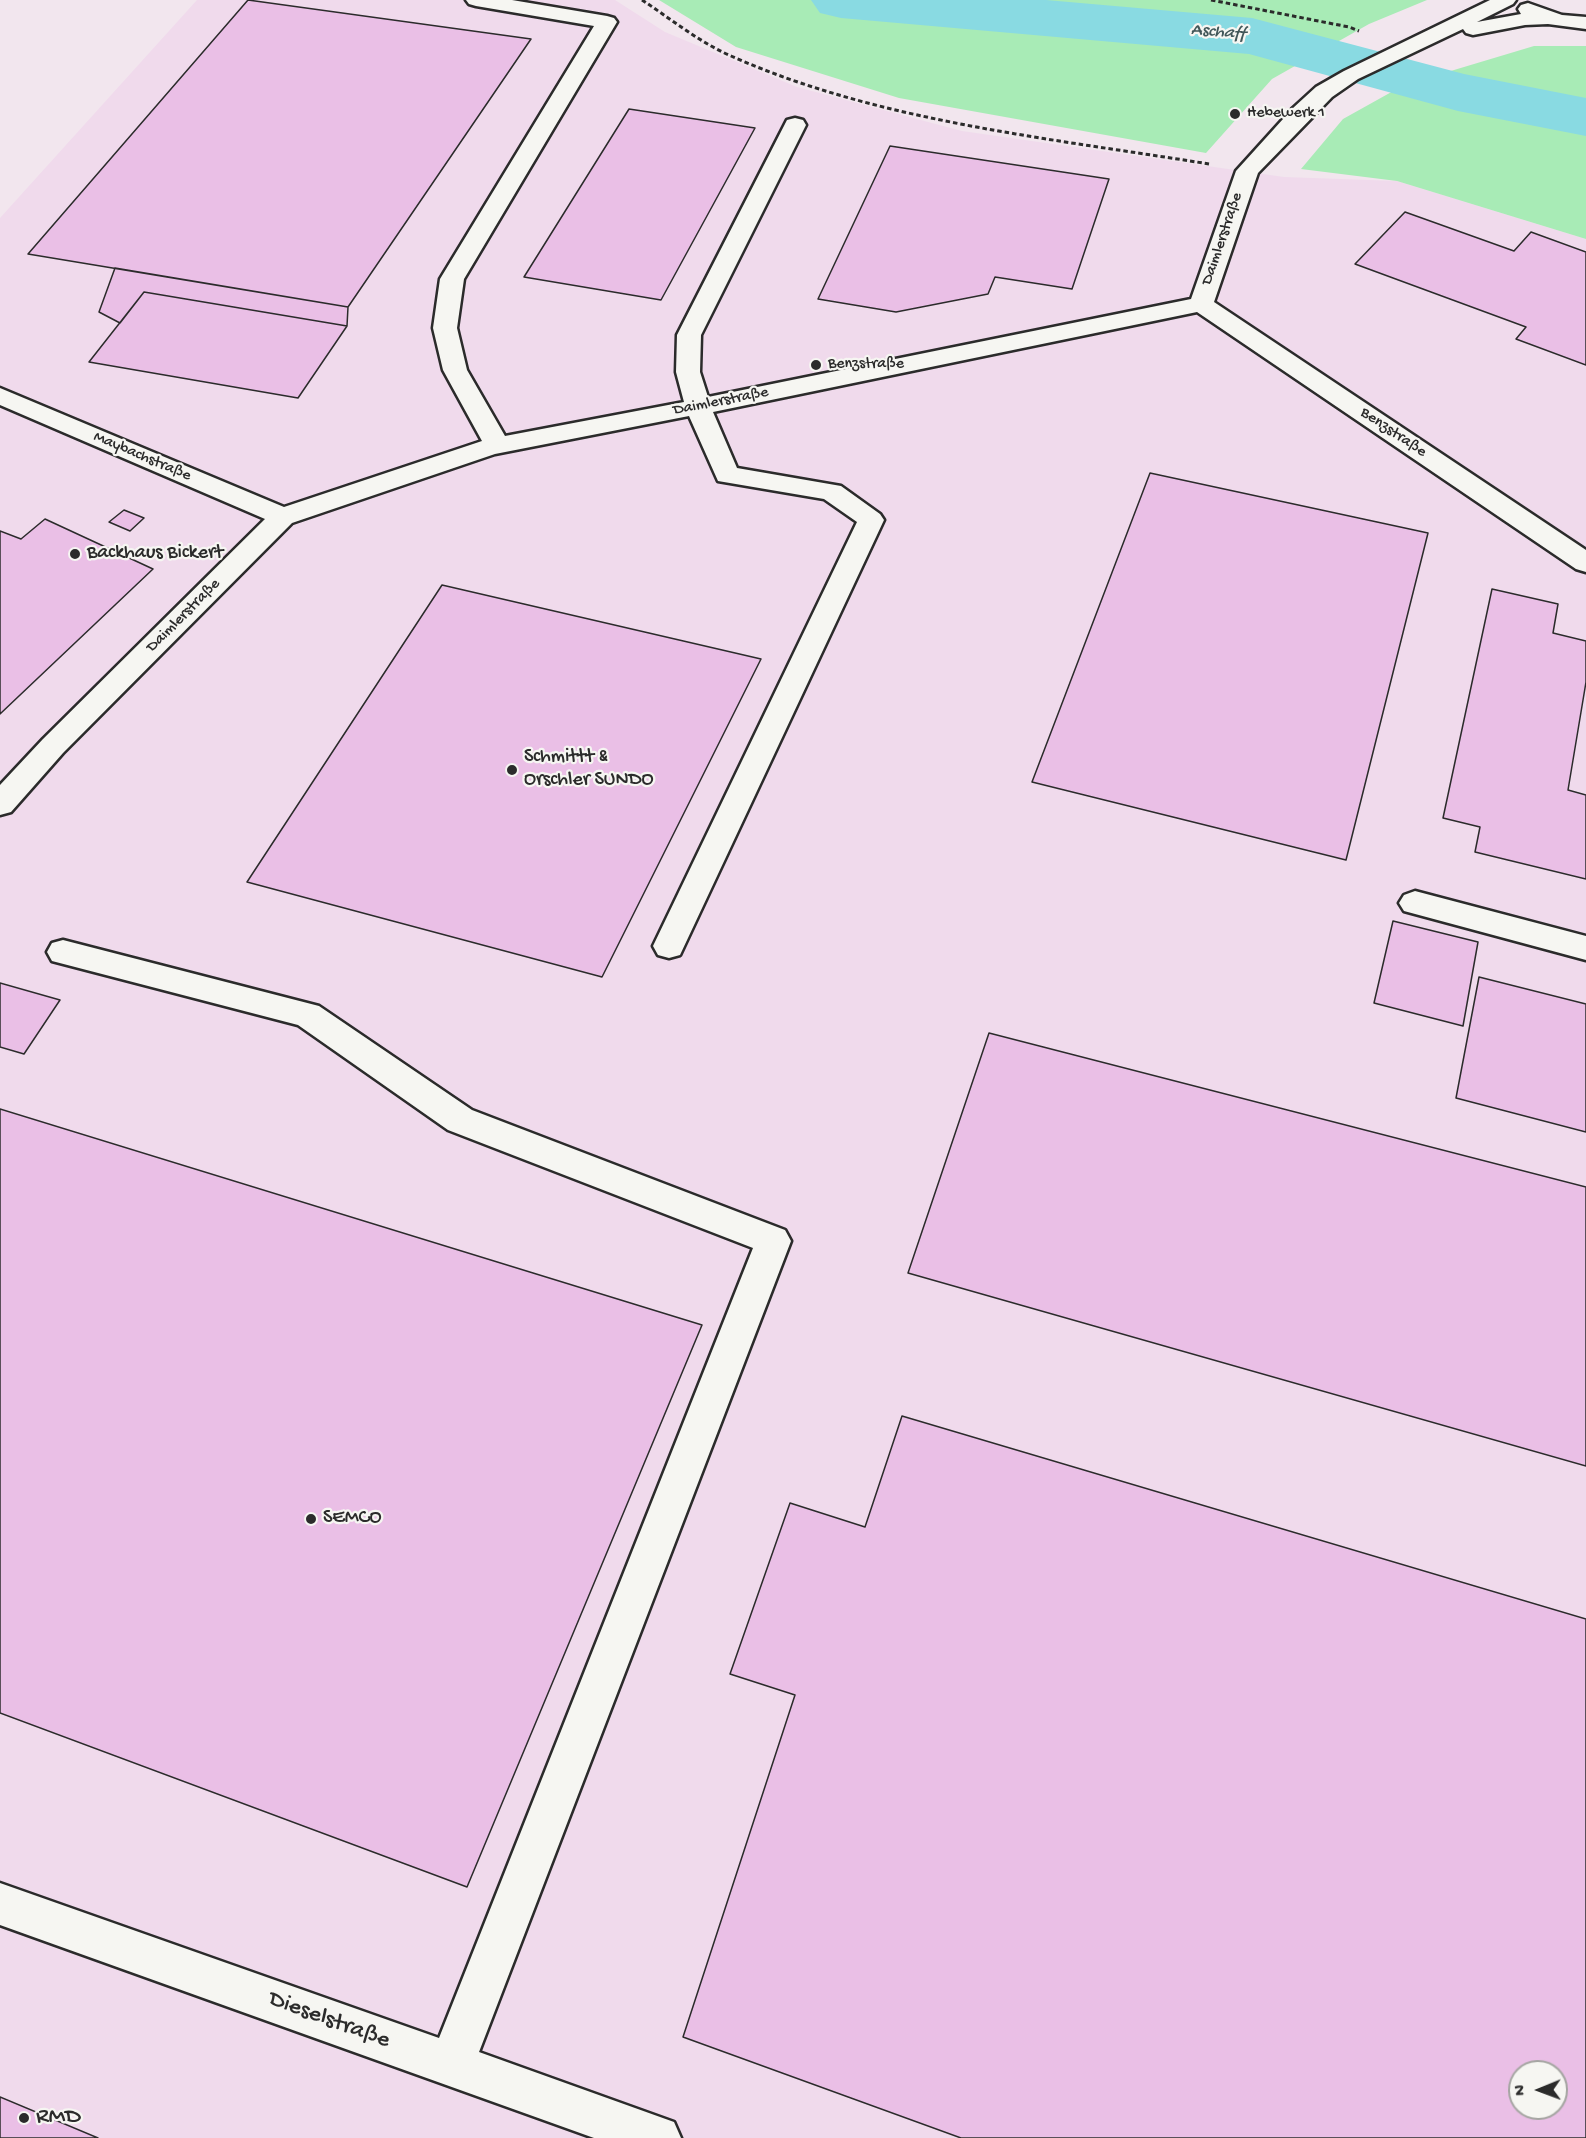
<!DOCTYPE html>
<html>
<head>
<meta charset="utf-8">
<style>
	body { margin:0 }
	#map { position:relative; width:1586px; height:2138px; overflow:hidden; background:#f2e6ee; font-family:"Gochi Hand",sans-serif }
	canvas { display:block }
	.north { position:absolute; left:1508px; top:2060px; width:60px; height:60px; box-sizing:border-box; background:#f6f6f2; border:2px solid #a5a5a2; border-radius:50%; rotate:269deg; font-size:16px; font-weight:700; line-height:24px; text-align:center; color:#2b2b2b }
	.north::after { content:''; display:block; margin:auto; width:21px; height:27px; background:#2b2b2b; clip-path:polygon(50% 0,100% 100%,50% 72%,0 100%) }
</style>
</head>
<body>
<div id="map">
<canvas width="1586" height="2138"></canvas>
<div class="north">N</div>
</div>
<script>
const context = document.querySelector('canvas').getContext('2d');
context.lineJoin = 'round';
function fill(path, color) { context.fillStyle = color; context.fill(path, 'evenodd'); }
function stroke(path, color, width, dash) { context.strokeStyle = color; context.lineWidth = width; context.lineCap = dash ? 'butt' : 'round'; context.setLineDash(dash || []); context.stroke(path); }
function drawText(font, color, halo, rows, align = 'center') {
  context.font = font + ' "Gochi Hand",sans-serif'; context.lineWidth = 4.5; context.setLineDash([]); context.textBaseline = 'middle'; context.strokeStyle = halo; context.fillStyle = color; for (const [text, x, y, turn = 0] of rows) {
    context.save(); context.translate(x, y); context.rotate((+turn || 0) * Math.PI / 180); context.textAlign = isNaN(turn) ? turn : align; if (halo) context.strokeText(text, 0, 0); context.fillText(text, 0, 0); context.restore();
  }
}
fill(new Path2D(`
	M197,0H615L665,32L797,87L962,131L1284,177L1397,181L1586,239V2138H0V218ZM1520,2072H1556V2108H1520Z`), '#f0daec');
fill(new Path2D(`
	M659,0H1427L1369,24L1272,79L1206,153L899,98L736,47Z
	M1534,46H1586V239L1397,181L1301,169L1343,119L1404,85Z`), '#a8ebb6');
fill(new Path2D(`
	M811,0H1046L1252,18L1464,74L1586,98V136L1458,111L1249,54L841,18L820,13Z`), '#89dae2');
const building = new Path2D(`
	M248,0L531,39L348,307L28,254Z
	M629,109L755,128L661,300L524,277Z
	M890,146L1109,179L1072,289L995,277L988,294L896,312L818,299Z
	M1405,212L1514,251L1531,232L1586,252V365L1516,339L1526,327L1355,264Z
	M115,268L348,307L347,326L144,292L120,323L99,312Z
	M144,292L347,326L298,398L89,362Z
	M1150,473L1428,533L1346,860L1032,782Z
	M124,510L144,518L130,531L109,522Z
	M45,519L153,569L0,714V531L21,539Z
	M442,585L761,659L602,977L247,882Z
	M1492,589L1558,604L1553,633L1586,641V682L1568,790L1586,795V879L1475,852L1480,827L1443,818Z
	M1393,921L1478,942L1463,1026L1374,1003Z
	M1479,977L1586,1004V1132L1456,1098Z
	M0,983L60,1000L24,1054L0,1047Z
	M989,1033L1586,1187V1466L908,1273Z
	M0,1109L702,1325L467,1887L0,1713Z
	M902,1416L1586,1619V2138H961L683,2037L795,1695L730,1674L790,1503L865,1527ZM1520,2072H1556V2108H1520Z
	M0,2097L98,2138H0Z`);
fill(building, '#eabfe6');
stroke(building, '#2b2b2b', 1.5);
const minor = new Path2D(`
	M466,0H512L607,16L614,18L617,22L464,279L457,328L467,370L505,436L684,402L676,372L677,335L787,120L795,118L803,120L806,125L701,335L700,372L708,397L1191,299L1236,171L1293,108L1316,87L1344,71L1490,0H1516L1513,4L1477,22L1521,14L1518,9L1521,5L1528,3L1562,15L1586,17V29L1548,24L1525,25L1473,35L1466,33L1463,29L1358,79L1332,97L1258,173L1214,302L1586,550V572L1576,569L1197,312L713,412L737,468L841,486L880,514L884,520L680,955L669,958L658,955L653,946L857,522L824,499L718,481L689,416L495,454L292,523L63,753L11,812L0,815V785L43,739L265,519L0,405V388L284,507L482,441L443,370L433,328L440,279L594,26L476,6L469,4Z
	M1415,891L1586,936V960L1404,911L1399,903L1404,895Z
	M63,940L319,1006L472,1110L785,1230L791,1241L479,2052L674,2122L681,2138H594L0,1925V1883L439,2038L753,1248L448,1130L298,1025L52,961L47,952L52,943Z`);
stroke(minor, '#2b2b2b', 5);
stroke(new Path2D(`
	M642,0C671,19 699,42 731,56C880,122 1049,138 1209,164
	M1211,0L1349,27L1359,31`), '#2b2b2b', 3, [4.5, 3]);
fill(minor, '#f6f6f2');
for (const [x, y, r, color] of [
	[1235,114,6,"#2b2b2b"],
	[816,365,6,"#2b2b2b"],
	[75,554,6,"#2b2b2b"],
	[512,770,6,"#2b2b2b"],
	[311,1519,6,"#2b2b2b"],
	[24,2118,6,"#2b2b2b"]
]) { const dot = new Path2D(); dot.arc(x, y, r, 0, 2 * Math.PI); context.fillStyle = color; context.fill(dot); stroke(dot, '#f6f6f2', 2); }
drawText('16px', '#2b2b2b', '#f6f6f2', [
	["Hebewerk 1",1247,114],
	["Benzstraße",828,365]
], 'left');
drawText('16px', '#2b2b2b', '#f6f6f2', [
	["Daimlerstraße",1223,239,-71],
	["Daimlerstraße",721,402,-11],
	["Benzstraße",1393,433,34],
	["Maybachstraße",142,457,23],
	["Daimlerstraße",184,616,-45]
]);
drawText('italic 18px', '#425759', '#f6f6f2', [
	["Aschaff",1218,33,5]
]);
drawText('20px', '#2b2b2b', '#f6f6f2', [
	["Backhaus Bickert",87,554],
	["Schmittt &",524,758],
	["Orschler SUNDO",524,781],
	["SEMCO",323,1519]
], 'left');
drawText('24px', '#2b2b2b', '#f6f6f2', [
	["Dieselstraße",329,2021,20]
]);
drawText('24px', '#2b2b2b', '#f6f6f2', [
	["RMD",36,2118]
], 'left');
</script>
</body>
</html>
